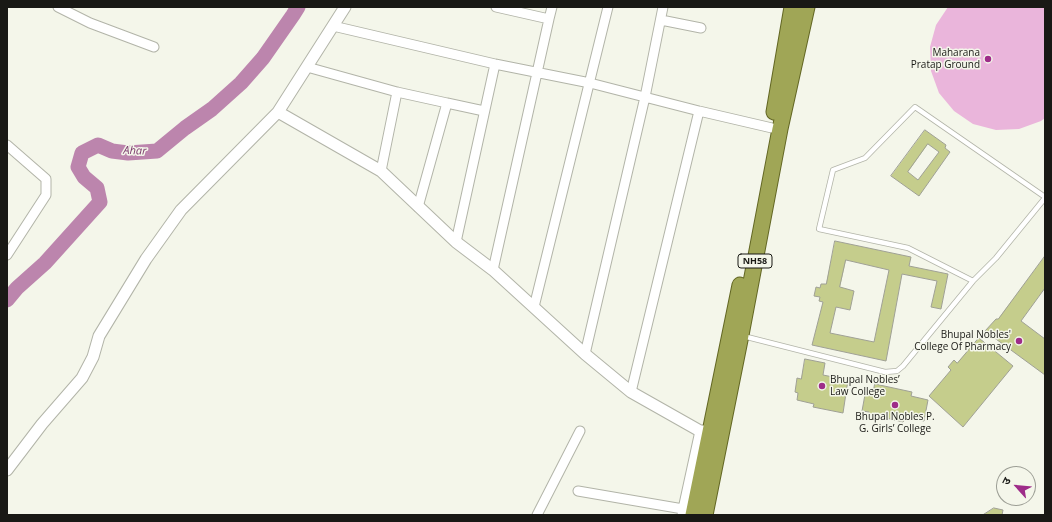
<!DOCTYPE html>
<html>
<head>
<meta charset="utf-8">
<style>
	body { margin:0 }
	#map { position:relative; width:1052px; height:522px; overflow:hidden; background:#f4f6ea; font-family:"Open Sans","Noto Sans Devanagari",sans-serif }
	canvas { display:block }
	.frame { position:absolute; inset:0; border:8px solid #191915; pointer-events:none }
	.north { position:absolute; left:996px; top:466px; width:40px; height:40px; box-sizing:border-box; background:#f4f6ea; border:1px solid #9c9e95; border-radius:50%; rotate:297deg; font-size:11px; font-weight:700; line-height:16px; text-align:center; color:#191915 }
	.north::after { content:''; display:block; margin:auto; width:14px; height:18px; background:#9e2c89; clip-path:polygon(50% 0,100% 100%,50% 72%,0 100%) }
</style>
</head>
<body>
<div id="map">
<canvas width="1052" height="522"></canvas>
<div class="frame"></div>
<div class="north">उ</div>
</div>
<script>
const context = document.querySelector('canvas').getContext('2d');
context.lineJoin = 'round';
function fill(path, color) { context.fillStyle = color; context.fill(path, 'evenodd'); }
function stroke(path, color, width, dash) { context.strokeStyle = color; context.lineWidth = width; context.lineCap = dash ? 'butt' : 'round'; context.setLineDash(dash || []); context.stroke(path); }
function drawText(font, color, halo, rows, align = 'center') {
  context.font = font + ' "Open Sans",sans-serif'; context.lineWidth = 3; context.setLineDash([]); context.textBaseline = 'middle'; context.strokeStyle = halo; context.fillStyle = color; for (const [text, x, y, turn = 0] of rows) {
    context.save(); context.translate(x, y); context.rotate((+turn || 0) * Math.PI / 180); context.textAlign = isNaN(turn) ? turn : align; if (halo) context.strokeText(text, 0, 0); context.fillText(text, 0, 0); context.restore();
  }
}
fill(new Path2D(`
	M948,7H1045V118L1041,121L1019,129L996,130L973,124L954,111L939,93L931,71L930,47L936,25Z`), '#eab5db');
stroke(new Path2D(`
	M7,300L17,288L45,263L100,202L97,188L84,177L78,167L82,153L98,145L112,151L128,153L157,151L185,128L212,109L241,83L263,58L293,15L298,7`), '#bc85ad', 15);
const building = new Path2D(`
	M925,130L946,145L945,148L950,152L919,196L891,176ZM928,144L939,152L918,180L908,172Z
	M835,241L911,257L909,266L948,274L941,309L931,307L937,281L902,274L886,361L812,345L823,302L819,301L820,297L814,296L816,287L820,288L821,284H826ZM846,260L889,270L874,342L830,333L836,307L850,310L854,291L840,287Z
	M1045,256V288L1021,321L1045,339V375L985,331L996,319H998Z
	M979,338L1013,366L963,427L929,396L951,370L948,367L954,360L957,363Z
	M805,359L825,363L823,375L848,380L843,413L813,407L814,404L797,400L798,393L795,392L797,378L801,379Z
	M875,384L912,392L911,396L928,400L924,421L906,418L903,422L869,414V412L862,411L866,389L873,391Z
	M994,508L1003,510L1002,515H983Z`);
fill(building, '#c5cd8c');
stroke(building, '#9fa095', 1);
const service = new Path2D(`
	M973,281L908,248L819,229L833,170L865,158L915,107L1045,197
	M743,336L885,372L897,371L903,366L973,281L996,258L1045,198`);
const minor = new Path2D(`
	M58,7L90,23L154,47
	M549,19L552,7
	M661,20L701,28
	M333,26L495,64L590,83L699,111L772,128
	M307,67L397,92L447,103L418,207
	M447,103L484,111
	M7,145L46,179V195L7,255
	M381,171L397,92
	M456,242L495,64
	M493,270L549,19L496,7
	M534,307L608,7
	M585,354L645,97L663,7
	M631,392L699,111
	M578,491L683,509L682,515
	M683,509L700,431
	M537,515L580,431`);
const tertiary = new Path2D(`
	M345,7L278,112L381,171L456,242L493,270L585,354L631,392L700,431H710
	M7,470L42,424L82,378L93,357L99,336L146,259L181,210L278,112`);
const trunk = new Path2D(`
	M774,112L792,7
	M693,515L740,285
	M705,515L741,335L780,129L807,7`);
stroke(service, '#b2b4a8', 6);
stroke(minor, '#b2b4a8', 11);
stroke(tertiary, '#b2b4a8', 13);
stroke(trunk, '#626623', 17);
stroke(service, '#fff', 4.5);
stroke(minor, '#fff', 9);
stroke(tertiary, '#fff', 11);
stroke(trunk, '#a0a656', 15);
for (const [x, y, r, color] of [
	[988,59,4,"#9e2c89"],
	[1019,341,4,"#9e2c89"],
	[822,386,4,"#9e2c89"],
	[895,405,4,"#9e2c89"]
]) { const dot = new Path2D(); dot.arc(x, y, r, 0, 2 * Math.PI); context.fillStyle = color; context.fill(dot); stroke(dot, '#f4f6ea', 1.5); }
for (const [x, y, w] of [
	[755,261,34]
]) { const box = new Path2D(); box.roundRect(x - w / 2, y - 7, w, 14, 3); context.fillStyle = '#f4f6ea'; context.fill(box); stroke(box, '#191915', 1); }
drawText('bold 9px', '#191915', null, [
	["NH58",755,261]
]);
drawText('10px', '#191915', '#f4f6ea', [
	["Maharana",980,53],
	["Pratap Ground",980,65],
	["Bhupal Nobles'",1011,335],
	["College Of Pharmacy",1011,347],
	["Bhupal Nobles’",830,380,"left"],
	["Law College",830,392,"left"],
	["Bhupal Nobles P.",895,417,"center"],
	["G. Girls’ College",895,429,"center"]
], 'right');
drawText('italic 11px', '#7a376b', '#f4f6ea', [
	["Ahar",135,151,2]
]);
</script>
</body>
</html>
